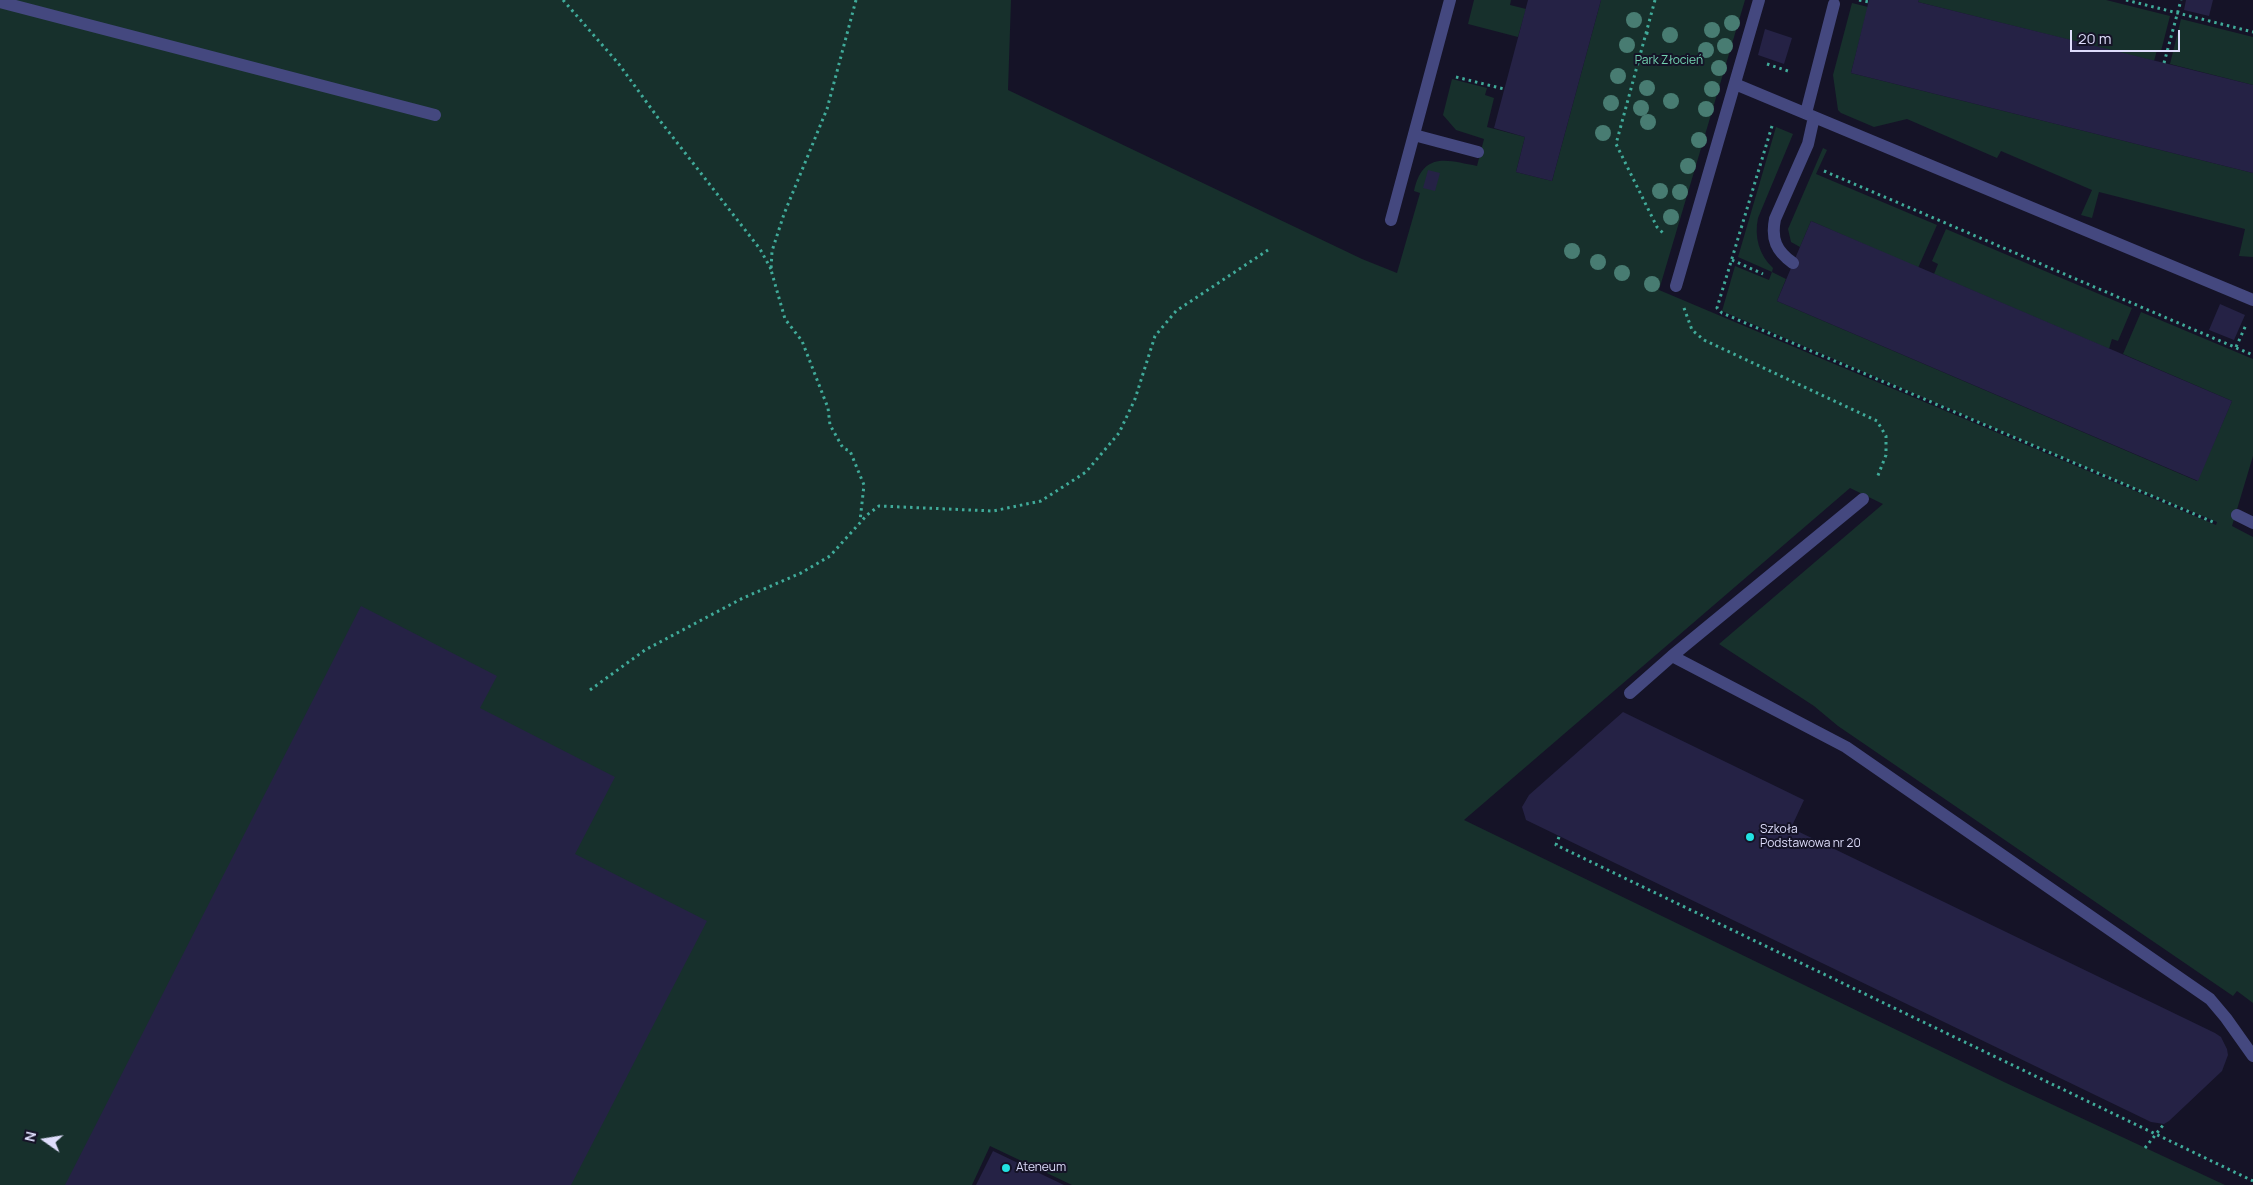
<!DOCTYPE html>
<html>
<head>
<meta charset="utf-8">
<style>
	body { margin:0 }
	#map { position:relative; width:2253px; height:1185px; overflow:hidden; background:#151327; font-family:Manrope,sans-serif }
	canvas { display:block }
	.north { position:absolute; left:20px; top:1115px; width:50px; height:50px; -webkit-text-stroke:4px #151327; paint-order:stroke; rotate:283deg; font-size:14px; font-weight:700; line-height:20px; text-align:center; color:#deddfb }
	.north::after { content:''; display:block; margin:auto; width:18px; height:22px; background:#deddfb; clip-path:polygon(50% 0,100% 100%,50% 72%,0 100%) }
	.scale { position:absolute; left:2070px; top:30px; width:110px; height:22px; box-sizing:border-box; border:2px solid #deddfb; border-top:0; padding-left:6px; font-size:15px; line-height:18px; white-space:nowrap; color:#deddfb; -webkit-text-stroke:4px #151327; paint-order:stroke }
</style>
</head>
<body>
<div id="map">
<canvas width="2253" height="1185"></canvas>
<div class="north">N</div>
<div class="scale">20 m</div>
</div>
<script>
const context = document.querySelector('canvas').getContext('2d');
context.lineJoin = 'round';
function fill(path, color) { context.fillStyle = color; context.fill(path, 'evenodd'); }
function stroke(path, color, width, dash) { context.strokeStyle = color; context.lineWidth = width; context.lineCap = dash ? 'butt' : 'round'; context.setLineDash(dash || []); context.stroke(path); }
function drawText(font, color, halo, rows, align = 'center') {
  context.font = font + ' Manrope,sans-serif'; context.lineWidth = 4; context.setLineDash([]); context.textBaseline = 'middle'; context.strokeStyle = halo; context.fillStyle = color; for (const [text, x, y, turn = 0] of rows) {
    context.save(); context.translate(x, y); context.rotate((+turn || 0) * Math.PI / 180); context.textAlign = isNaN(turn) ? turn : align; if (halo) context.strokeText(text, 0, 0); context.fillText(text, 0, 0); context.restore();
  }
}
fill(new Path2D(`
	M0,0H1011L1008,90L1362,259L1397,273L1420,193L1414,191C1423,150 1449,161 1477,166L1484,139L1456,130L1443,115L1452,79L1487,88L1485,95L1494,98L1487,127L1525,137L1516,172L1552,181L1601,0H1745L1659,290L2216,525L2217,522L2141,491L1722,311L1735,266L1769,280L1772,272L1738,257L1776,127L1793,134L1758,218C1754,237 1759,255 1773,268L1772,272L1786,279L1777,301L2197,481L2232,401L2123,354L2141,312L2253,359V456L2232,526L2253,537V1003L2237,991L2233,996L1838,726L1814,706L1719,644L1883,504L1850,488L1464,820L2004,1082L2225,1185H1072L990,1146L972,1185H0Z
	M1474,0H1511L1510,5L1526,9L1518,37L1468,24Z
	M1919,0H2106L2170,16L2161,51L2157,50L2154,61L1918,2Z
	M1852,3L1868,7L1851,73L2253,173V257L2239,256L2245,229L2099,192L2092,218L2081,215L2092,190L2001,151L1997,158L1907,119L1874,127L1841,113L1838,110L1833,75Z
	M2181,19L2253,37V85L2170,64Z
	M1823,148L1827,150L1816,174L1937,225L1918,268L1811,221L1800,247L1791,242L1788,229Z
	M1946,229L2132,308L2118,341L2112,339L2109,349L1934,274L1938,264L1932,261Z`), '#17302c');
fill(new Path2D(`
	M1528,0H1601L1552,181L1516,172L1525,137L1494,128Z
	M1869,0H1919L1918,2L2253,85V173L1851,73Z
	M2186,0H2213L2209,16L2184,10Z
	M1765,29L1792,38L1784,64L1758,55Z
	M1428,170L1440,173L1435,191L1423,188Z
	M1811,221L2232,401L2198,481L1777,301Z
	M2220,304L2245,315L2234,340L2209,330Z
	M361,606L497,676L480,708L615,777L575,854L707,921L571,1185H65Z
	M1623,712L1804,800L1791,828L2215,1033L2221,1037L2227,1049L2228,1055L2222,1071L2169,1121L2164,1124L2151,1122L1526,820L1522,807L1529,795Z
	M993,1151L1064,1185H976Z`), '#252245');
stroke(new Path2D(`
	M563,0L618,63L661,122L760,249L771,269
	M856,0L827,109L784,214L772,251L771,270L785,319L802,341L828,408L830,425L843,448L850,451L864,485L860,521
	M1655,0L1616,144L1657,227L1665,235
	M1859,0L1869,2
	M2126,0L2253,32
	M1646,33L1651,34
	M2164,63L2181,0
	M1767,64L1788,71
	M1456,77L1504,89
	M1772,126L1717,308L1722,313L2213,522
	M1824,171L2253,355
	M1732,260L1763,274
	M1684,308L1692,330L1704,340L1877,421L1886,436V455L1877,478
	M2236,347L2246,325
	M590,690L645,650L743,598L801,573L830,556L867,515L879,506L993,511L1041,501L1086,472L1119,433L1135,399L1155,336L1176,311L1268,250
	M1559,837L1556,845L2253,1181
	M2145,1148L2164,1124`), '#40ab9a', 3, [2.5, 4]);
stroke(new Path2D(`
	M0,2L435,115
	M1735,84L2253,300
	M1806,113L1834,4
	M1414,135L1478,152
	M1391,220L1450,0
	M1793,263C1776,251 1771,239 1775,219L1808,144L1814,117
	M1676,286L1759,0
	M1863,499L1672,656L1846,747L2210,999L2226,1018L2253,1056
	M2237,515L2253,523
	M1630,693L1672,656`), '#44487f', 12);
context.fillStyle = '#487c72';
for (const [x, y] of [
	[1634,20],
	[1732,23],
	[1712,30],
	[1670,35],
	[1627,45],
	[1725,46],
	[1706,50],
	[1719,68],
	[1618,76],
	[1647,88],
	[1712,89],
	[1671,101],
	[1611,103],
	[1641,108],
	[1706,109],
	[1648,122],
	[1603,133],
	[1699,140],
	[1688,166],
	[1660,191],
	[1680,192],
	[1671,217],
	[1572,251],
	[1598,262],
	[1622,273],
	[1652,284]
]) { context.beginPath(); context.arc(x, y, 8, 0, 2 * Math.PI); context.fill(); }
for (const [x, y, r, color] of [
	[1750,837,5,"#22e2e2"],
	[1006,1168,5,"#22e2e2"]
]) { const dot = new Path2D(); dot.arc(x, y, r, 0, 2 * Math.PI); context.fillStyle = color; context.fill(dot); stroke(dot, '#151327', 2); }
drawText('12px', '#72d2b0', '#151327', [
	["Park Złocień",1669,61]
]);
drawText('12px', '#deddfb', '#151327', [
	["Szkoła",1760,830],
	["Podstawowa nr 20",1760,844],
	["Ateneum",1016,1168]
], 'left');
</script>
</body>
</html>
